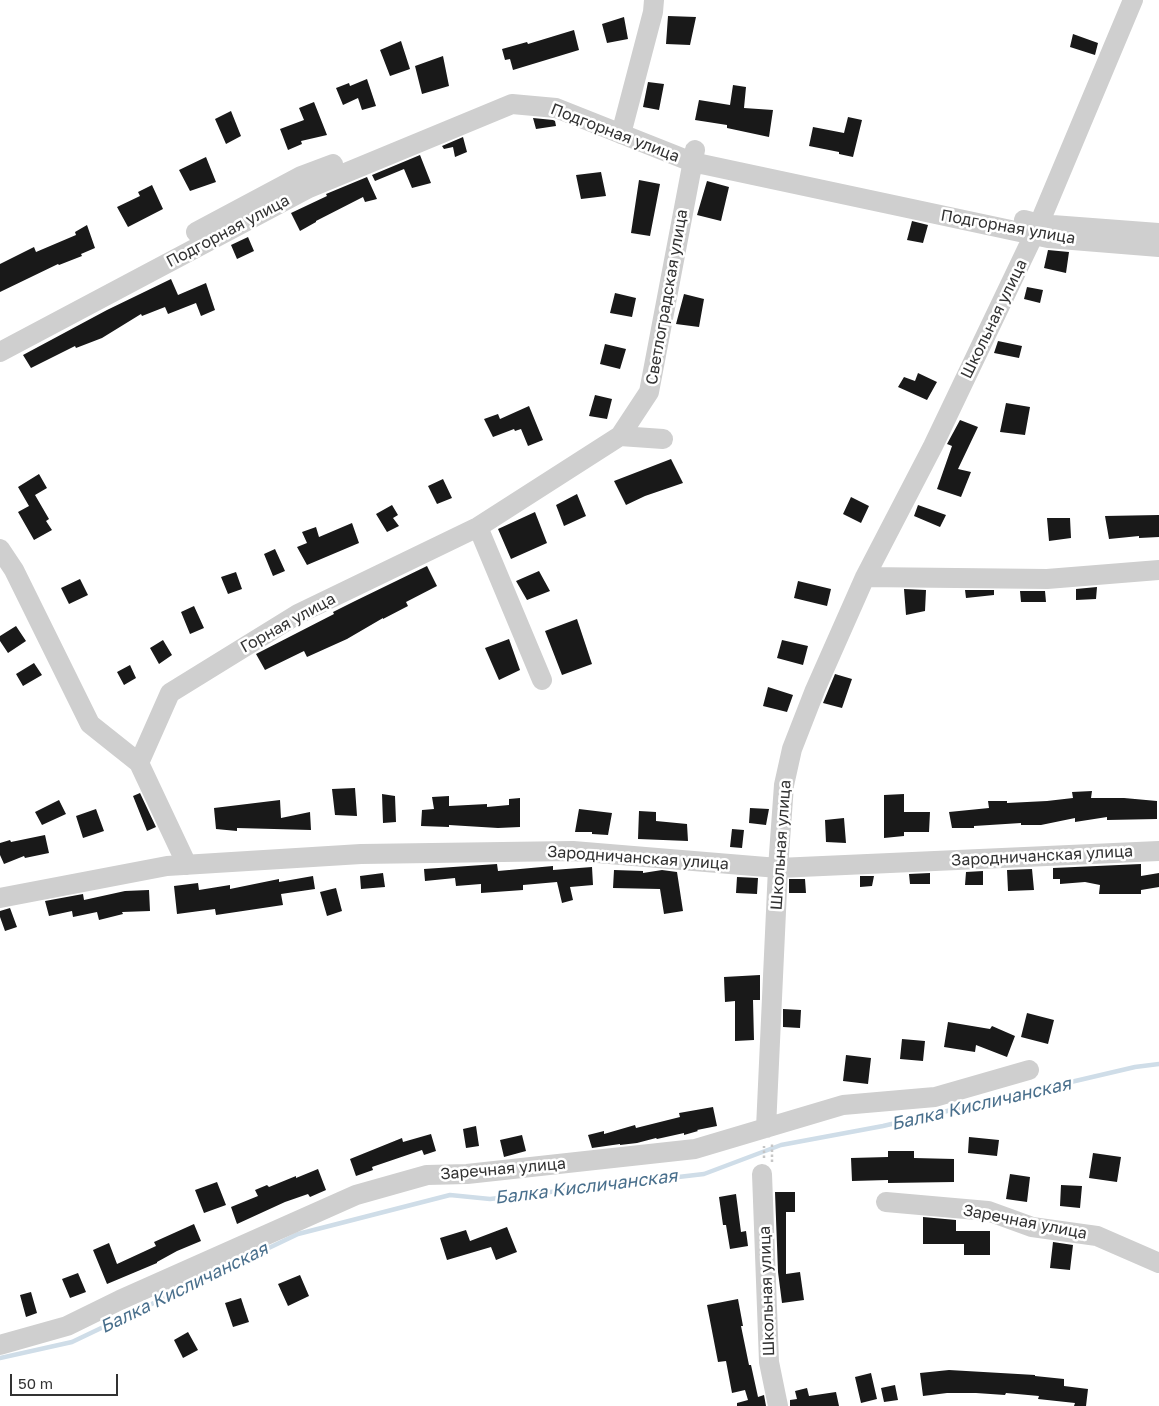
<!DOCTYPE html>
<html>
<head>
<meta charset="utf-8">
<style>
	body { margin:0 }
	#map { position:relative; width:1159px; height:1406px; overflow:hidden; background:#fff; font-family:"Golos Text",sans-serif }
	canvas { display:block }
	.scale { position:absolute; left:10px; top:1374px; width:108px; height:22px; box-sizing:border-box; border:2px solid #323232; border-top:0; padding-left:6px; font-size:15px; line-height:18px; white-space:nowrap; color:#323232; -webkit-text-stroke:4px #fff; paint-order:stroke }
</style>
</head>
<body>
<div id="map">
<canvas width="1159" height="1406"></canvas>
<div class="scale">50 m</div>
</div>
<script>
const context = document.querySelector('canvas').getContext('2d');
context.lineJoin = 'round';
function stroke(path, color, width, dash) { context.strokeStyle = color; context.lineWidth = width; context.lineCap = dash ? 'butt' : 'round'; context.setLineDash(dash || []); context.stroke(path); }
function fill(path, color) { context.fillStyle = color; context.fill(path, 'evenodd'); }
function drawText(font, color, halo, rows, align = 'center') {
  context.font = font + ' "Golos Text",sans-serif'; context.lineWidth = 5; context.setLineDash([]); context.textBaseline = 'middle'; context.strokeStyle = halo; context.fillStyle = color; for (const [text, x, y, turn = 0] of rows) {
    context.save(); context.translate(x, y); context.rotate((+turn || 0) * Math.PI / 180); context.textAlign = isNaN(turn) ? turn : align; if (halo) context.strokeText(text, 0, 0); context.fillText(text, 0, 0); context.restore();
  }
}
stroke(new Path2D(`
	M0,1358L72,1342L298,1234L450,1195L490,1199L704,1174L781,1145L883,1126L1135,1067L1159,1064`), '#cfdde8', 4.5);
fill(new Path2D(`
	M668,16L696,17L690,45L666,44Z
	M624,17L628,39L607,43L602,24Z
	M574,30L579,50L513,70L510,59L505,60L502,49L527,42L528,44Z
	M1073,34L1098,43L1095,55L1070,47Z
	M401,41L410,69L390,76L380,50Z
	M443,56L449,86L422,94L415,66Z
	M367,79L376,106L362,110L358,98L343,105L336,88L349,83L350,86Z
	M648,82L664,84L659,110L643,107Z
	M733,85L746,87L744,108L773,110L769,137L727,128V125L695,120L699,100L730,105Z
	M314,102L327,135L301,141L302,144L288,150L280,129L304,120L299,108Z
	M231,111L241,136L226,144L215,119Z
	M848,117L862,120L853,157L839,154V152L809,146L813,127L844,133Z
	M533,118L553,120L555,121L556,126L536,129Z
	M463,137L467,152L455,157L453,147L444,149L442,146Z
	M420,155L431,183L412,188L404,169L375,181L372,175Z
	M206,157L216,182L190,191L179,170Z
	M601,172L606,196L581,199L576,175Z
	M367,177L377,199L365,202L363,197L316,221V222L300,231L291,213L327,196L326,194Z
	M639,180L660,184L650,236L631,233Z
	M707,181L729,187L721,221L697,215Z
	M152,185L163,209L128,227L117,207L140,196L138,192Z
	M912,221L928,225L923,243L907,240Z
	M87,225L95,248L81,254L82,256L59,265L58,264L0,292V264L34,247L36,252L76,235L75,232Z
	M248,237L254,251L237,259L231,245Z
	M1048,250L1069,252L1066,273L1044,268Z
	M171,279L178,295L206,283L215,310L201,316L196,303L168,314L165,307L142,316L141,314L102,338L76,348L75,346L31,368L23,355L107,310Z
	M1027,287L1043,290L1040,303L1024,299Z
	M615,293L636,298L632,317L610,313Z
	M684,294L704,299L699,327L676,324Z
	M998,341L1022,346L1019,358L994,353Z
	M605,344L626,349L620,369L600,364Z
	M918,373L937,382L927,400L898,387L904,377L915,381Z
	M595,395L612,399L607,419L589,416Z
	M1006,403L1030,407L1025,435L1000,432Z
	M529,406L543,440L528,446L521,429L515,431L514,429L493,437L484,419L498,414L500,419Z
	M960,420L978,427L958,469L971,472L961,497L937,489L952,446L947,444Z
	M671,459L683,483L645,496L626,505L614,481Z
	M39,474L47,488L35,495L49,519L46,521L52,530L34,540L18,512L29,506L18,487Z
	M443,479L452,498L437,504L428,486Z
	M577,494L586,516L564,526L556,505Z
	M851,497L869,506L861,523L843,514Z
	M392,505L398,515L393,518L399,526L387,532L376,514Z
	M918,505L946,515L940,527L914,516Z
	M535,512L547,543L511,559L498,529Z
	M1159,515V537L1139,538V536L1109,539L1105,516Z
	M1047,518H1070L1071,538L1049,541Z
	M352,523L359,543L307,565L297,547L307,543L302,532L316,527L319,537Z
	M275,549L285,571L273,576L264,554Z
	M427,566L437,586L406,602L408,606L383,619V618L347,639L307,657L304,651L265,670L256,654L334,614L333,612L355,601Z
	M539,571L550,591L527,600L516,581Z
	M236,572L242,589L228,594L221,577Z
	M80,579L88,595L69,604L61,588Z
	M798,581L831,589L827,606L794,598Z
	M1097,587L1096,599L1076,600V589Z
	M904,589L926,590L925,611L906,615Z
	M965,590H994V595L966,598Z
	M1020,591H1045L1046,602H1021Z
	M194,606L204,628L190,634L181,612Z
	M577,619L592,664L562,675L545,631Z
	M16,626L26,641L8,653L0,641V636Z
	M509,639L520,670L499,680L485,648Z
	M163,640L172,655L159,664L150,648Z
	M782,640L808,646L803,665L777,658Z
	M34,663L42,675L23,686L16,674Z
	M130,665L136,678L124,685L117,672Z
	M835,674L852,679L842,708L823,703Z
	M768,687L793,695L787,712L763,706Z
	M355,788L357,816L335,815L332,789Z
	M1092,791L1091,798H1124L1157,801V819L1107,820V817L1075,822V818L1041,825H1021V823L974,826V828H952L949,812L989,808L988,801H1007V803L1047,801L1073,798L1072,792Z
	M140,793L156,827L147,831L133,796Z
	M382,794L395,796L396,822L383,823Z
	M904,794V812H930L929,832H904V836L884,838V795Z
	M449,796V806L487,804V807L509,805V799L520,798V827L498,828L449,825V827L421,826L422,810L434,809L432,797Z
	M59,800L66,814L42,825L35,812Z
	M280,800L281,818L310,812L311,830L237,828V831L216,829L214,808Z
	M750,808L769,809L766,825L749,823Z
	M96,809L104,831L83,838L76,816Z
	M579,809L612,813L608,835L592,834V832H575Z
	M639,811L656,812V821L687,824L688,841L638,839Z
	M844,818L846,843L826,842L825,820Z
	M732,829L744,830L742,848L730,847Z
	M45,835L49,853L25,858L24,856L4,864L0,855V843L10,840L11,842Z
	M497,864L498,871L553,866V870L592,867L593,885L570,887L573,900L562,903L557,882L523,885V890L481,893V884L456,886L455,878L425,881L424,869Z
	M1141,864V876L1159,873V887L1141,890V894H1099L1100,885L1085,882L1060,884V879H1053V868Z
	M1032,869L1034,890L1008,891L1007,870Z
	M614,870L643,871V873L662,870L677,872L683,911L664,914L660,889L613,888Z
	M983,871V885H965L966,872Z
	M383,873L385,887L361,889L360,876Z
	M930,873V884H910L909,874Z
	M313,876L315,889L281,894L283,905L216,915L215,909L177,914L174,886L198,883L199,890L230,885V889L279,879V882Z
	M860,876H874L872,886L860,887Z
	M737,877L758,878L757,894L736,893Z
	M789,879H805L806,893H789Z
	M336,888L342,911L327,916L320,892Z
	M149,890L150,911L122,912L123,914L99,920L97,912L73,917L72,911L49,916L45,901L83,894L84,900L125,891Z
	M10,908L17,927L5,931L0,917V911Z
	M760,975V1000H753L754,1040L735,1041V1001L725,1002L724,977Z
	M783,1009L801,1010L800,1028L783,1027Z
	M1027,1013L1054,1020L1048,1044L1021,1037Z
	M948,1022L990,1029L992,1026L1015,1036L1007,1057L976,1045L975,1052L944,1047Z
	M902,1039L925,1041L923,1061L900,1059Z
	M846,1055L871,1058L868,1084L843,1081Z
	M713,1107L717,1126L697,1130L698,1131L684,1135V1133L657,1139L656,1138L637,1143L620,1145V1144L592,1148L588,1135L604,1131V1134L635,1125L636,1128L680,1117L679,1113Z
	M476,1126L479,1146L466,1148L463,1129Z
	M431,1134L436,1151L424,1155L422,1150L372,1167L373,1170L356,1176L350,1159L402,1138L403,1142Z
	M522,1135L526,1151L504,1157L500,1140Z
	M969,1137L999,1140L997,1156L968,1153Z
	M888,1151H914V1158L954,1159V1182L888,1183V1180L852,1181L851,1158L888,1157Z
	M1093,1153L1121,1157L1117,1182L1089,1178Z
	M318,1169L326,1190L310,1197L308,1194L285,1202L237,1224L231,1207L258,1196L255,1190L267,1185L269,1187L296,1176V1178Z
	M1010,1174L1030,1177L1027,1202L1006,1199Z
	M217,1182L226,1205L204,1213L195,1190Z
	M1061,1185L1082,1186L1080,1208L1060,1206Z
	M775,1192H795V1212H786V1274L800,1272L804,1300L782,1303L778,1272Z
	M736,1194L741,1232L746,1231L748,1246L730,1249L726,1225H723L719,1197Z
	M923,1217L956,1220V1231H990V1255H964V1244H923Z
	M194,1224L201,1241L177,1251L157,1262V1263L107,1284L93,1250L109,1243L117,1264L156,1246L154,1242Z
	M507,1227L517,1252L496,1260L491,1247L447,1260L440,1238L466,1230L470,1241Z
	M1053,1242L1073,1245L1070,1270L1050,1268Z
	M78,1273L86,1292L70,1298L62,1279Z
	M300,1275L309,1296L288,1306L278,1284Z
	M31,1292L37,1313L26,1317L20,1295Z
	M241,1298L249,1322L233,1327L225,1303Z
	M738,1299L743,1326H741L749,1365H751L758,1397L764,1395L766,1406H737V1403L748,1400L745,1390L732,1393L726,1361L718,1362L707,1305Z
	M188,1332L198,1350L183,1358L174,1340Z
	M949,1370L1035,1375V1376L1064,1379V1386L1088,1389L1086,1406H1074L1075,1403L1038,1399L1039,1396L1006,1393L1005,1395L976,1393H947L923,1396L920,1373Z
	M871,1373L877,1399L861,1403L855,1377Z
	M895,1385L898,1400L884,1402L881,1388Z
	M807,1388L809,1396L836,1392L839,1406H790V1400L797,1399L795,1391Z`), '#191919');
stroke(new Path2D(`
	M764,1158V1146
	M772,1162V1142`), '#c6c6c6', 2.5, [2.5, 2.5]);
stroke(new Path2D(`
	M621,134L653,12L654,0
	M1024,220L1039,224L1159,233
	M196,232L301,176L333,164
	M0,352L309,188L512,104L556,108L692,162L1048,238L1159,247
	M620,436L663,439
	M478,527L542,680
	M0,549L14,570L90,724L139,763L187,865
	M865,577L1047,579L1159,570
	M139,763L170,693L298,614L478,527L620,436L649,392L695,150
	M0,898L167,866L361,854L573,851L778,868L1159,851
	M766,1128L778,868L784,785L792,749L815,690L865,577L933,446L1039,224L1133,0
	M762,1174L769,1362L778,1406
	M886,1202L988,1211L1032,1227L1097,1236L1159,1263
	M0,1345L67,1326L120,1300L356,1195L427,1175L467,1174L695,1149L843,1105L935,1097L1029,1070`), '#cfcfcf', 20);
drawText('16px', '#323232', '#fff', [
	["Подгорная улица",615,133,21],
	["Подгорная улица",1008,227,10],
	["Подгорная улица",228,231,-28],
	["Светлоградская улица",667,297,-80],
	["Школьная улица",994,319,-64],
	["Горная улица",288,623,-29],
	["Школьная улица",781,845,-86],
	["Зародничанская улица",1042,856,-3],
	["Зародничанская улица",638,858,4],
	["Заречная улица",503,1169,-5],
	["Заречная улица",1025,1222,11],
	["Школьная улица",767,1291,-92]
]);
drawText('italic 18px', '#496f8c', '#fff', [
	["Балка Кисличанская",981,1104,-13],
	["Балка Кисличанская",586,1187,-7],
	["Балка Кисличанская",184,1288,-26]
]);
</script>
</body>
</html>
